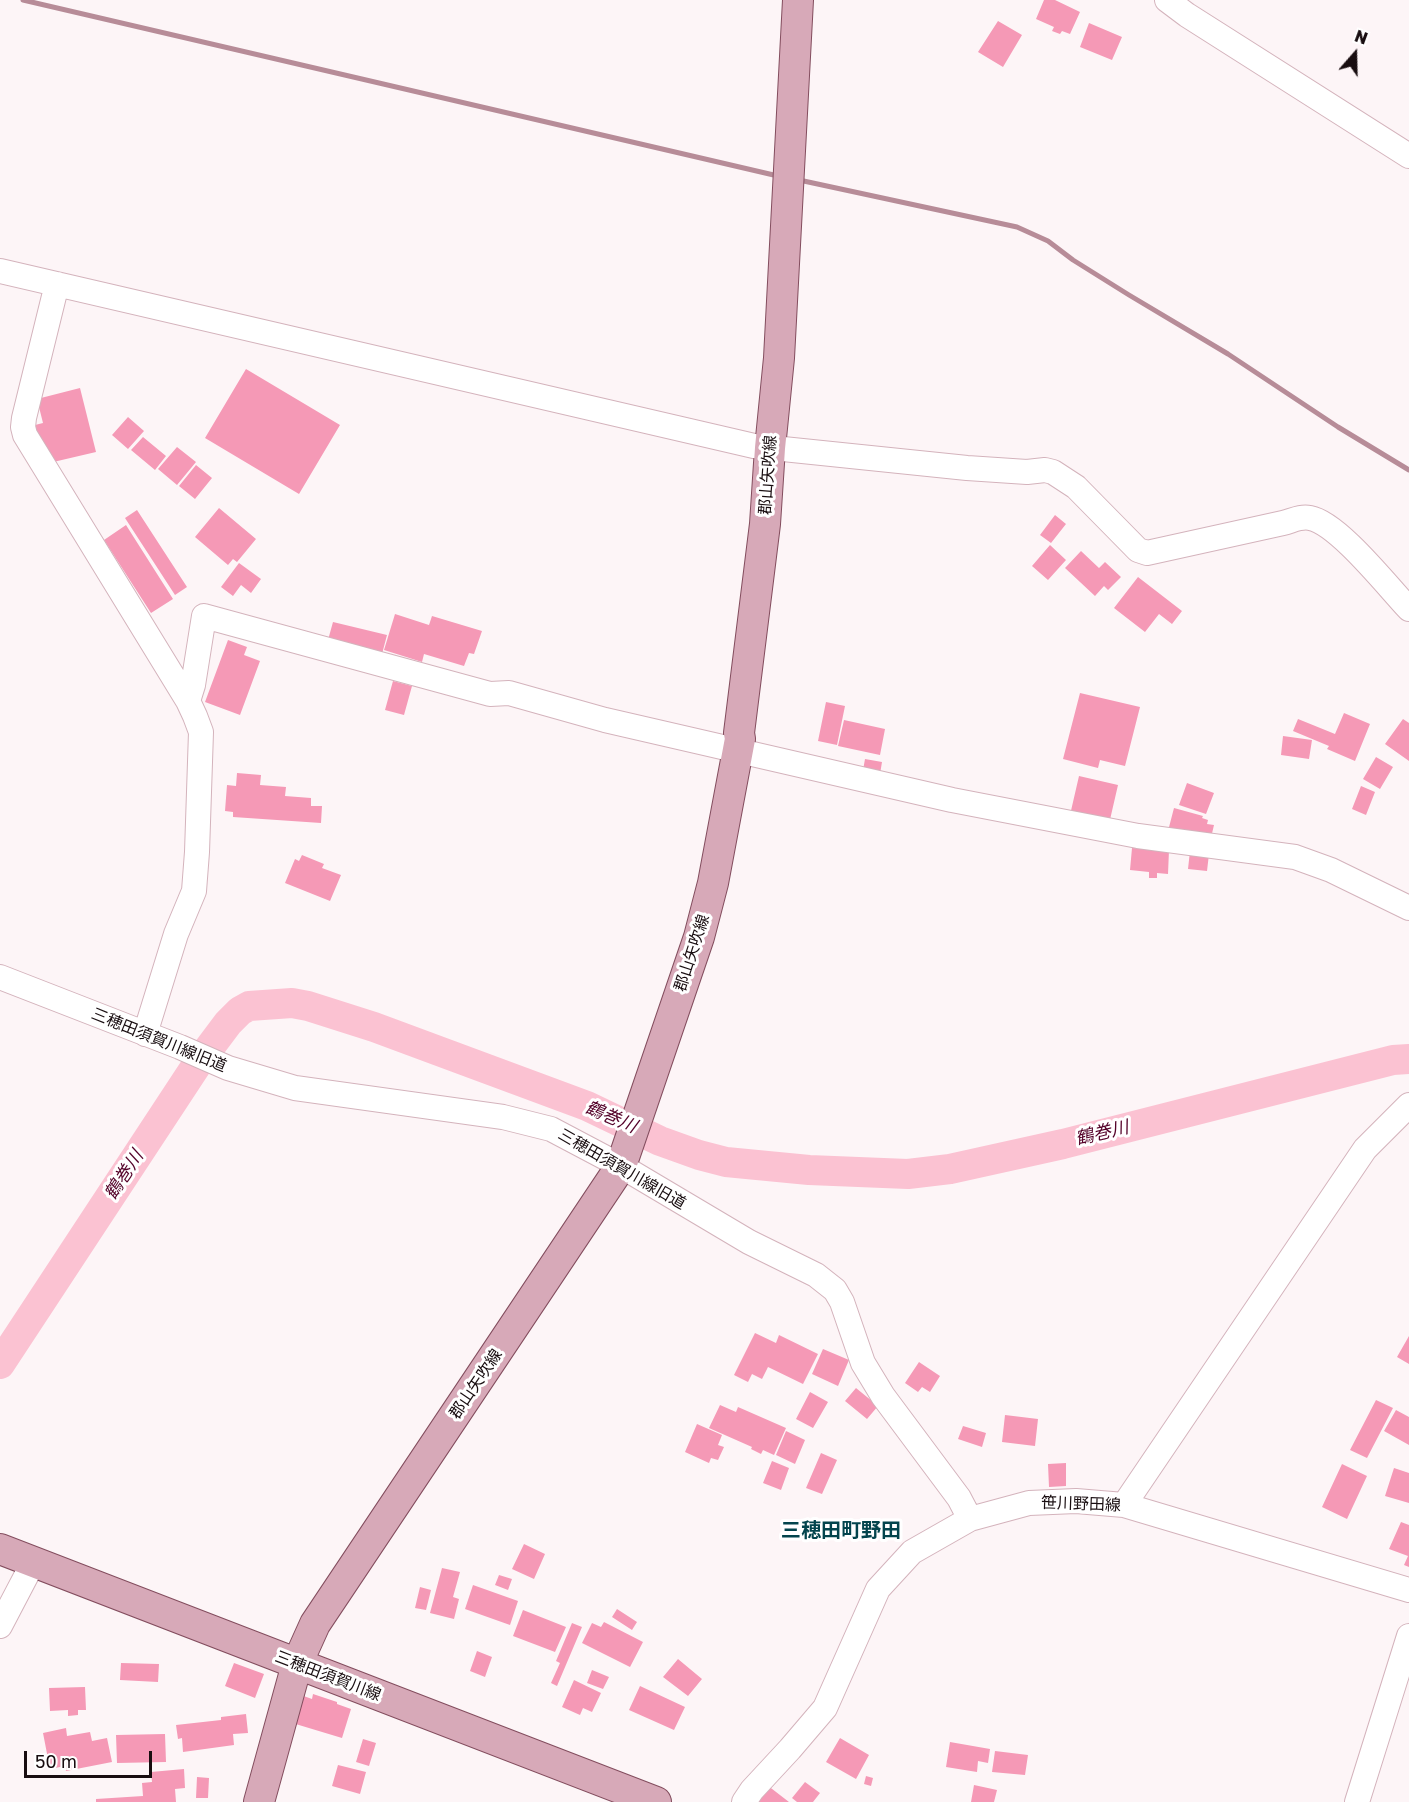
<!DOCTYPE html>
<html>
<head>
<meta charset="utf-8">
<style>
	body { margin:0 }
	#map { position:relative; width:1409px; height:1802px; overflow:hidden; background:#fdf5f7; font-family:"Golos Text",sans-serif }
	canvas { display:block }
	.north { position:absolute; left:1325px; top:24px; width:60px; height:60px; -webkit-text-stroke:4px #fff; paint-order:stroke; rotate:20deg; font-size:16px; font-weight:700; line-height:24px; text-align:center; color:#180d10 }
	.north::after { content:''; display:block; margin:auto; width:21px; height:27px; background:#180d10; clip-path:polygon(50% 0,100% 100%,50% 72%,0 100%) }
	.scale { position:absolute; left:24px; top:1751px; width:128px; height:27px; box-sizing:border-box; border:3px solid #180d10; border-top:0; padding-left:8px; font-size:18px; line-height:21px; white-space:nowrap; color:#180d10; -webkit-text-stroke:4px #fff; paint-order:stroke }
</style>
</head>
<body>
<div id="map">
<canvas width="1409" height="1802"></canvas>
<div class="north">N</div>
<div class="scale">50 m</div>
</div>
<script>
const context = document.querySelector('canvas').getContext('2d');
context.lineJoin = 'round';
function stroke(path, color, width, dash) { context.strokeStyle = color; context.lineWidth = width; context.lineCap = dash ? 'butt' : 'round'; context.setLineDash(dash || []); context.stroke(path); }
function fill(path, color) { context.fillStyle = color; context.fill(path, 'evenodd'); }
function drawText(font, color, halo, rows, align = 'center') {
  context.font = font + ' "Golos Text","Noto Sans JP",sans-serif'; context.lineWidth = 6; context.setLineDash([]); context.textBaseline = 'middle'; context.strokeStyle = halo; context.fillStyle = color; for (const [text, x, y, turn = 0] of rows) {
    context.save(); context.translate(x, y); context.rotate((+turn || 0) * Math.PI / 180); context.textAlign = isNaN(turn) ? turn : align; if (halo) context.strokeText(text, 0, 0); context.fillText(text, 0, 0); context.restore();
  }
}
stroke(new Path2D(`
	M23,0L778,176
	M799,180L1017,227L1048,241L1073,260L1129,295L1228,354L1338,427L1409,470`), '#b78c98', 5);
stroke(new Path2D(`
	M0,1364L198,1063L228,1023L240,1011L249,1006L292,1003L308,1006L374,1027L587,1106L660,1141L699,1155L726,1162L809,1170L908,1174L950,1169L1063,1144L1393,1060L1409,1059`), '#fbc2d2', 30);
fill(new Path2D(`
	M1044,0H1055L1080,12L1070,34L1062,31L1060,34L1052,31L1054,27L1036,19Z
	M998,21L1022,35L1003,67L978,52Z
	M1089,23L1122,37L1112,60L1080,47Z
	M246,369L340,425L299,494L205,438Z
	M80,388L96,452L49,463L43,456L35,425L43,423L37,399Z
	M128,417L144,431L128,449L112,435Z
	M143,437L166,456L155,470L131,450Z
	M177,447L196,462L177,485L158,469Z
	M196,465L212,478L195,499L179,486Z
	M219,508L256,539L237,562L233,559L228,565L195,537Z
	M137,510L187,587L175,595L125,518Z
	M1055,515L1066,524L1051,543L1040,535Z
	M126,525L173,599L151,613L104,540Z
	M1050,545L1066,560L1048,580L1032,566Z
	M1081,551L1099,568L1105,562L1121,577L1108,590L1104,586L1095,596L1065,568Z
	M239,563L261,579L251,593L241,585L233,596L221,587Z
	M1138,577L1182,611L1172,624L1159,614L1145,632L1114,608Z
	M395,614L429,625L432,616L482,631L474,654L469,653L464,666L424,654L422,662L384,650Z
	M333,622L387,635L382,654L328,640Z
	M228,640L247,647L244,655L260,661L240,715L205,702Z
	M393,681L412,686L404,715L385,710Z
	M1080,693L1140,707L1125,766L1100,760L1098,768L1063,759Z
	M826,702L845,706L837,745L818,741Z
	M1344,713L1370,724L1355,761L1327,749L1329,746L1293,731L1298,719L1335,734Z
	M1403,719L1409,723V761L1385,744Z
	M844,720L885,729L880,755L838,746Z
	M1283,736L1312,740L1309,759L1281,755Z
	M1376,757L1393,767L1380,789L1363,779Z
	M865,759L882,762L879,780L862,776Z
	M237,773L261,775L260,785L286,787L285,796L311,798V806H322L321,823L233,817V812L225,811L227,785L236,786Z
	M1079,776L1118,785L1109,824L1070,815Z
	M1187,783L1214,793L1206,814L1179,805Z
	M1361,786L1375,792L1366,815L1352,809Z
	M1174,808L1203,816L1202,818L1208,820L1207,824L1214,825L1210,842L1168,831Z
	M1132,848L1169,850L1168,874L1157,873V878H1149V872L1130,870Z
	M1190,851L1209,854L1207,871L1188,869Z
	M302,855L324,864L322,868L341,875L330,901L285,883L295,859L299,861Z
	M755,1333L776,1343L779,1335L818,1354L803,1384L768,1367L762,1379L752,1374L748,1382L734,1375Z
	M1409,1336V1364L1397,1357Z
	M823,1349L849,1360L838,1386L812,1374Z
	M919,1362L940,1376L930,1392L922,1387L918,1392L905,1383Z
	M856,1388L878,1406L867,1419L845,1401Z
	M810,1392L828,1402L813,1428L796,1419Z
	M1376,1400L1393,1408L1367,1458L1350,1450Z
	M720,1405L736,1412L738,1407L786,1428L774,1455L763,1450L761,1454L751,1449L752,1447L709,1428Z
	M1396,1410L1409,1417V1445L1384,1431Z
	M1005,1415L1038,1419L1035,1446L1002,1442Z
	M697,1424L722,1435L718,1445L724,1447L718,1460L711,1458L709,1463L685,1452Z
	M963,1426L986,1433L982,1447L958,1439Z
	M786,1431L805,1440L795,1464L776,1455Z
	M821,1453L837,1460L822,1494L806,1488Z
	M772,1461L789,1468L781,1490L763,1483Z
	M1066,1463V1486L1049,1487L1048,1464Z
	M1342,1464L1367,1476L1347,1519L1322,1507Z
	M1394,1468L1409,1473V1503L1385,1496Z
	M1401,1522L1409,1525V1567L1404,1565L1408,1556L1389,1549Z
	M524,1544L545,1554L534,1579L512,1569Z
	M442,1568L460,1572L453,1597L459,1599L454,1619L430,1613Z
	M499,1575L512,1579L508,1590L495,1585Z
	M473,1585L518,1601L510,1625L465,1609Z
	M420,1587L431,1590L426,1610L415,1608Z
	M617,1609L637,1622L632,1630L612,1617Z
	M523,1610L566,1627L555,1652L513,1636Z
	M604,1622L643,1642L630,1667L582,1643L592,1623L601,1627Z
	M572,1623L582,1627L557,1686L551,1683L560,1663L556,1661Z
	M477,1651L492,1657L485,1677L470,1671Z
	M678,1659L702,1679L688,1696L663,1677Z
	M121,1663L159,1664L158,1682L120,1680Z
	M234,1663L264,1674L255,1698L225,1686Z
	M592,1670L609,1677L603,1689L587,1683Z
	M574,1680L601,1693L592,1712L583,1708L580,1715L562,1707Z
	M640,1686L685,1707L674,1730L629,1710Z
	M85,1687L86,1710H78V1715L68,1716V1710L50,1711L49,1688Z
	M298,1694L312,1699L313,1694L337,1702V1704L351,1709L342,1738L289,1722Z
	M246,1714L248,1733L233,1734L234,1745L183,1752L182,1738L178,1739L176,1725L221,1720V1717Z
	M66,1728L67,1736L90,1732L92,1741L107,1738L112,1762L66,1771L65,1766L50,1769L43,1733Z
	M165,1734L166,1762L117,1763L116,1735Z
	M840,1738L869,1755L856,1779L826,1762Z
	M363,1739L376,1743L369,1766L356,1762Z
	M950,1742L990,1749L988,1763L978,1761L977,1772L946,1767Z
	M995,1751L1028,1755L1025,1775L992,1772Z
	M338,1765L366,1772L360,1794L332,1786Z
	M184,1769L185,1788L175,1789L176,1802H96V1799L143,1796L142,1783L152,1782L151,1772Z
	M866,1776L873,1778L871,1786L864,1784Z
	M197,1777L209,1778L208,1798H196Z
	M805,1782L820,1793L813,1802H797L792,1798Z
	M767,1785L789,1802H756Z
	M974,1785L997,1790L994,1802H971Z`), '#f599b6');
const minor = new Path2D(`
	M1167,0L1187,15L1409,156
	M0,271L754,446L967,468L1027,472L1045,470L1053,472L1076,487L1138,550L1147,553L1283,523C1292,521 1300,516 1310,518C1338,523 1388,587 1409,609
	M57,284L24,418L23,427L25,435L188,701L195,716L201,732L197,852L194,891L176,934L145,1034
	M188,701L193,685L204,616L490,694L509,693L605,720L952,800L1138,836L1295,857L1331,870L1409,908
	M0,977L180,1047L228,1068L295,1088L503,1117L551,1129L621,1166L749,1242L816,1275L835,1290L842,1302L863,1363L883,1396L959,1498L970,1519
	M1124,1505L1365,1149L1409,1105
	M0,1626L34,1561
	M744,1802L752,1790L790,1749L825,1708L878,1589L912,1552L970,1519L1029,1503L1076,1501L1124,1505L1409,1590
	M1357,1802L1409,1636`);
const major = new Path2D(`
	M0,1549L656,1802
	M259,1802L297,1664L315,1624L621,1166L699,937L713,883L740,739L739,733L765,524L770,448L779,358L798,0`);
stroke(minor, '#d4b3bc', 26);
stroke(major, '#834d5e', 32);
stroke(minor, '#fff', 24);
stroke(major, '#d7a9b8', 30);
drawText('16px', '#180d10', '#fff', [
	["郡山矢吹線",768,475,-86],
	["郡山矢吹線",692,953,-72],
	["三穂田須賀川線旧道",159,1040,22],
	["三穂田須賀川線旧道",622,1169,30],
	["郡山矢吹線",476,1384,-56],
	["笹川野田線",1081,1504,2],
	["三穂田須賀川線",328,1676,21]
]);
drawText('italic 18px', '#540229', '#fff', [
	["鶴巻川",611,1117,23],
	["鶴巻川",1102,1133,-13],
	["鶴巻川",124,1175,-57]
]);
drawText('bold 20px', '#03444d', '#fff', [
	["三穂田町野田",841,1531]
]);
</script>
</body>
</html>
